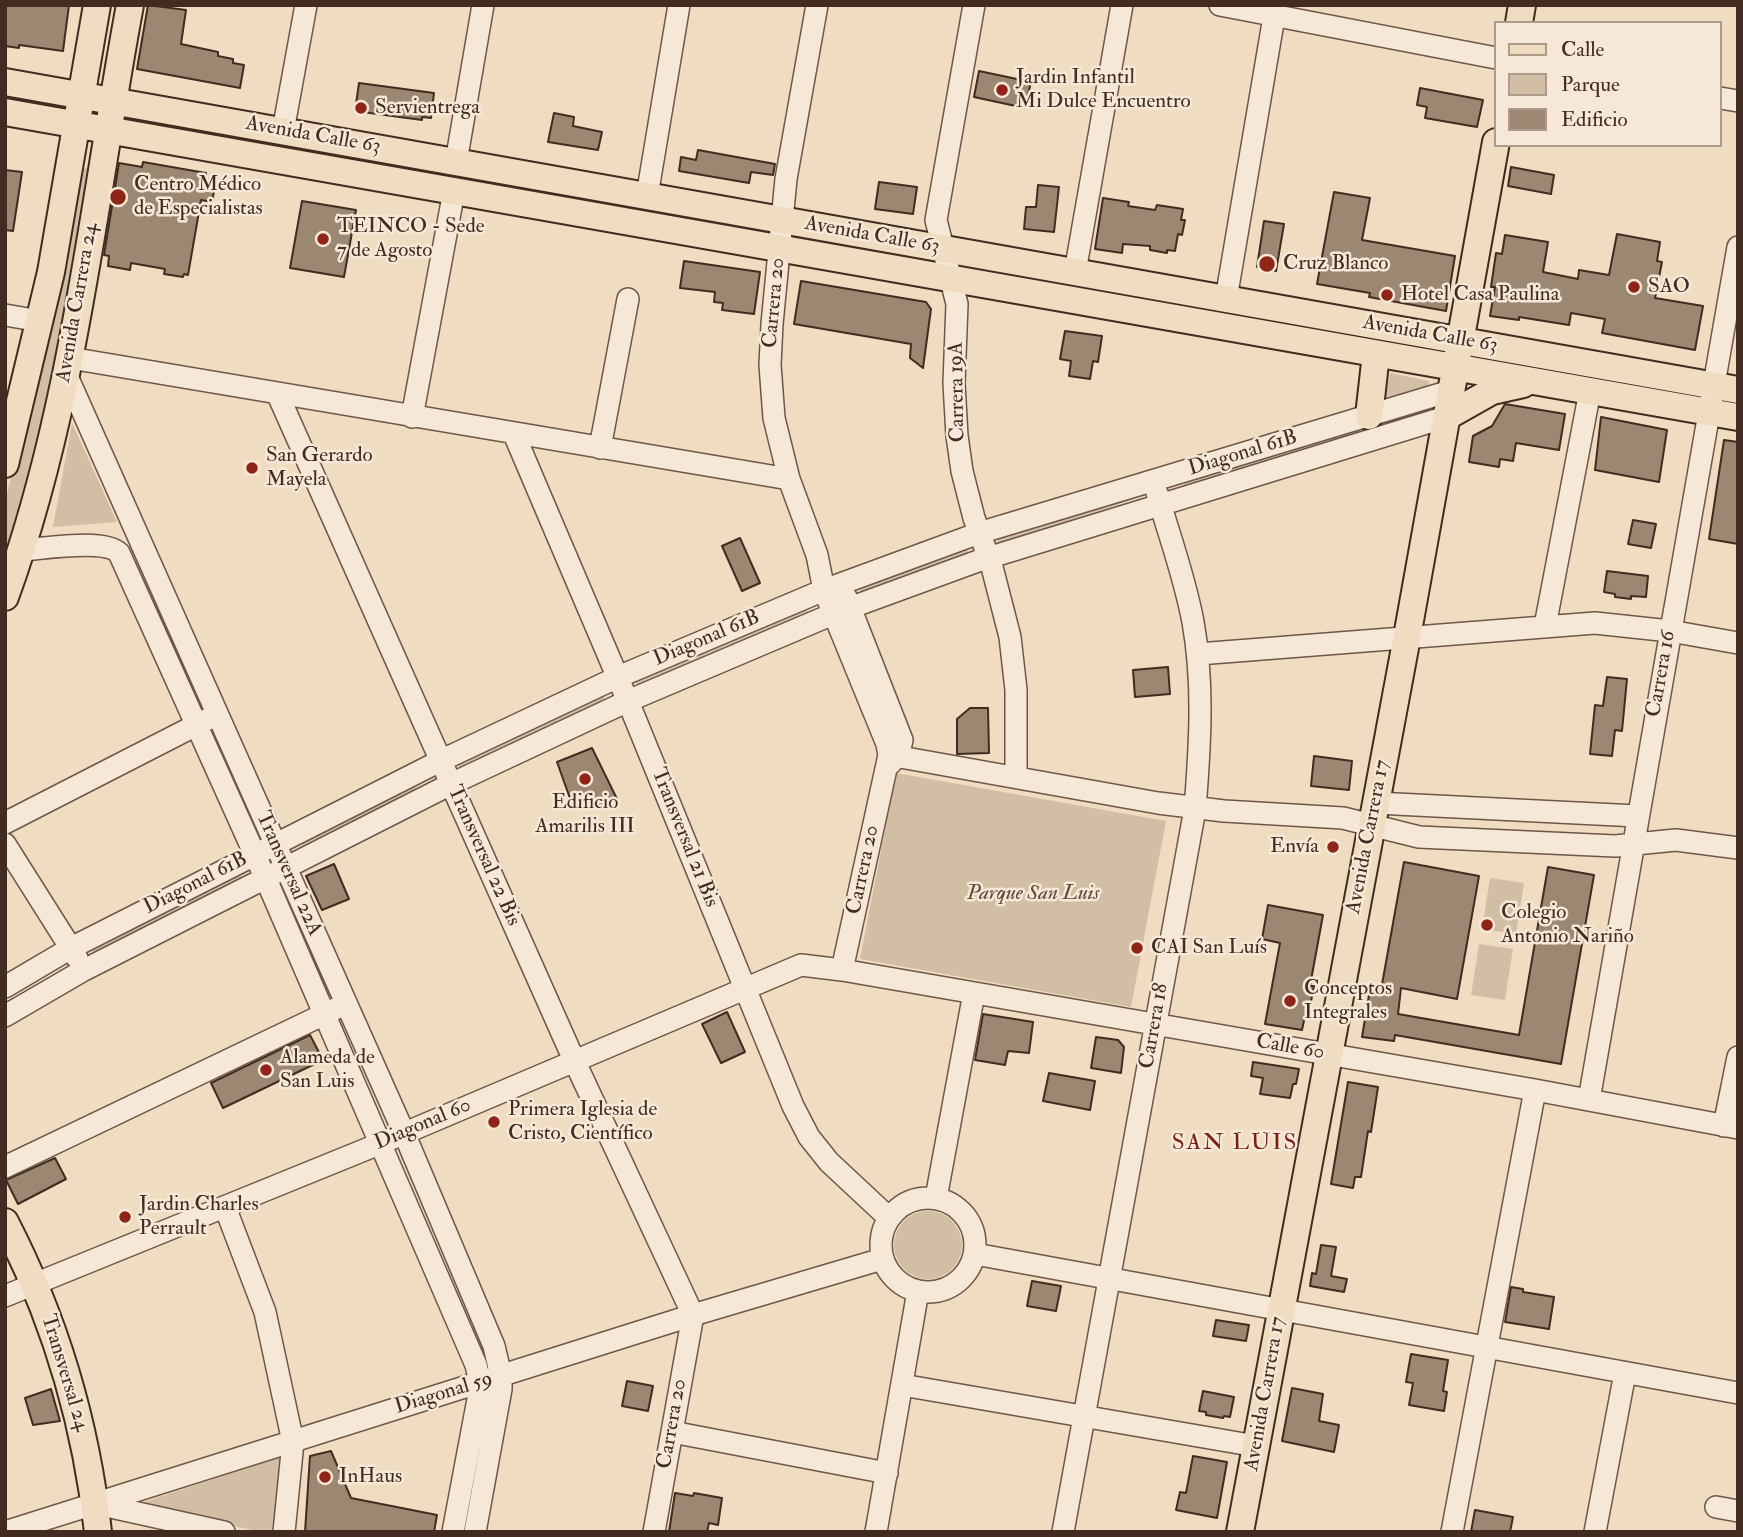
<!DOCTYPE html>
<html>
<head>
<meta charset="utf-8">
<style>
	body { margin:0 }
	#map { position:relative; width:1743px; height:1537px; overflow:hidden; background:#f0dcc0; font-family:"IM FELL Double Pica",serif }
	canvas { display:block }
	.frame { position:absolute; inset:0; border:7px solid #422b20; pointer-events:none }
	.legend { position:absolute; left:1494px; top:21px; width:228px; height:126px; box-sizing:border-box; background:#f5e8d6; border:2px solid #ad9c8d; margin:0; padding:9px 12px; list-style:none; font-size:21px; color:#422b20 }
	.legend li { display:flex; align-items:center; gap:14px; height:35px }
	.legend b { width:35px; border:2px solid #ad9c8d }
</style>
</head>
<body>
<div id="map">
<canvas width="1743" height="1537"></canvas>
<div class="frame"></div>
<ul class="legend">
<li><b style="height:9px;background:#f0dcc0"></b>Calle</li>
<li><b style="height:19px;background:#d2bea5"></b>Parque</li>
<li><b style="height:19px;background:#9c8773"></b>Edificio</li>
</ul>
</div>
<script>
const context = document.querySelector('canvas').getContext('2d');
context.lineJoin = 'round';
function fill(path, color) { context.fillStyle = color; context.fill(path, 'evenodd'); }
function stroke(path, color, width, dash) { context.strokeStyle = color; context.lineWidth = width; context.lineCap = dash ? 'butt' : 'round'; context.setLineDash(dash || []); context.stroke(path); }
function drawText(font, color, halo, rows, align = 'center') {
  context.font = font + ' "IM FELL Double Pica",serif'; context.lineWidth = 5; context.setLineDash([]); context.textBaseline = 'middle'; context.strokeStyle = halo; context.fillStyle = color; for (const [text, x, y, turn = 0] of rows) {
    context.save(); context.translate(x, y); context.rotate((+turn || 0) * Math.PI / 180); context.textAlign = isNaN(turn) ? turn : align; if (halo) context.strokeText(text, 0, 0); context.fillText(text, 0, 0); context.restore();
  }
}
fill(new Path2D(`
	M78,167L96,170L50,396L5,559V501L33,392Z
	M1390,373L1429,381L1428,387L1384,401Z
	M1378,421L1380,428L1184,485L1183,480Z
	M72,423L117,522L53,527Z
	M1136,493L1134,499L999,545L996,539Z
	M964,548L967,549L968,555L860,592V587Z
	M801,609L808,611L805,614L638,684L633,683V678Z
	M600,694L605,699L604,703L462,768L458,766V763Z
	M896,773L1166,821L1131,1007L860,959Z
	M409,784L415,787L416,791L303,845L298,842Z
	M236,872L243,874L239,881L95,952L91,950V946Z
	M1490,878L1524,883L1516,934L1482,929Z
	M1479,944L1513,949L1505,1000L1471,995Z
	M894 1245a34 34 0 1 1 68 0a34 34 0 1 1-68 0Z
	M281,1457L274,1532H263L132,1506Z`), '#d2bea5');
const building = new Path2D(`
	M5,5H69L63,51L19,45V48L5,46Z
	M148,5L186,10L181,44L218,52V56L233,59V63L244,65L240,88L137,69Z
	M979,71L1031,82L1025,108L974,97Z
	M359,83L434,93L431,118L422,117V120L355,111Z
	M1420,88L1483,100L1477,127L1425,118L1427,107L1417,105Z
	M554,113L574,117L573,126L602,132L598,150L548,142Z
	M698,150L775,164L773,175L751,172L749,183L679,171L681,157L696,160Z
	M143,162L206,173L205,179L216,181L212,202L201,200L188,275L184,274L183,277L164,274L165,269L131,263L130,270L108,266L109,256L104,255L119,163L142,167Z
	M1511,167L1554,175L1551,194L1508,186Z
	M5,170L22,172L13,231L5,230Z
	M879,182L917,187L913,214L875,209Z
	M1038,185L1059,187L1054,232L1024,229L1026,207H1036Z
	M1334,192L1370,198L1362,240L1455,256L1446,311L1369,297L1370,293L1317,284Z
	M1103,198L1129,202L1128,206L1155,210L1157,205L1183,209L1181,220H1185L1182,235L1178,234L1175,251L1167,250V253L1150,250V246L1123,244L1122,253L1095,249Z
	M302,201L356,210L344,277L290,268Z
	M1264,221L1284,224L1276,271L1257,267Z
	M1617,234L1660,242L1657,261L1662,262L1655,298L1703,306L1695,350L1602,333L1605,319L1571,313L1569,325L1519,317V320L1490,316L1495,287H1491L1496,253L1502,254L1505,235L1548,242L1543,272L1578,279L1579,270L1609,275Z
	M684,261L760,272L754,314L722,310L723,303L714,302L715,292L680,288Z
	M801,281L926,302L931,309L923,368L910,358L911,344L794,324Z
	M1065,331L1102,336L1098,362L1093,361L1090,379L1069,376L1071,361L1060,359Z
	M1505,404L1565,414L1559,450L1516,443L1513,461L1500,459L1499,467L1469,462L1473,436L1492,426Z
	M1601,417L1667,430L1659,482L1595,470Z
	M1724,440L1738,442V544L1709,539Z
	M1633,520L1656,524L1651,548L1628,544Z
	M740,538L760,583L742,591L722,546Z
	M1607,571L1648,576L1646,597L1631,596V599L1615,597V594L1604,592Z
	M1168,667L1170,694L1135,697L1133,670Z
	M1607,677L1627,679L1622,731L1615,730L1612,756L1590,754L1595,705L1603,706Z
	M970,708H988L989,753L957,754V719Z
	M592,748L617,799L591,808L584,797L572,804L557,762Z
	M1314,756L1352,761L1349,790L1311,786Z
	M1404,862L1479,876L1457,999L1401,988L1398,1014L1519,1035L1548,867L1594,875L1561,1064L1395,1035L1394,1041L1362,1037L1370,989L1381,990Z
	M334,864L349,899L322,910L306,876Z
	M1268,905L1323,915L1310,986H1314L1308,1017L1305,1016L1302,1030L1265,1024L1280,943L1262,939Z
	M727,1012L745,1052L721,1063L702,1024Z
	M983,1014L1033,1022L1029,1053L1008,1051L1005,1065L975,1060Z
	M310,1035L323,1060L223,1108L211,1083Z
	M1096,1037L1118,1040L1124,1047L1121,1073L1091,1068Z
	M1253,1062L1299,1069L1296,1084H1293L1290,1098L1260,1094L1263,1078L1251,1076Z
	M1049,1073L1095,1081L1090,1110L1043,1101Z
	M1348,1082L1378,1087L1371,1132L1368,1131L1361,1177H1355L1353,1188L1331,1184Z
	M55,1158L66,1179L18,1204L6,1180Z
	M1321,1245L1336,1247L1331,1276L1347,1279L1344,1292L1310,1286L1312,1273L1316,1274Z
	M1032,1281L1061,1286L1056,1311L1027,1306Z
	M1511,1287L1523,1289V1292L1554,1297L1549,1329L1505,1322Z
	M1216,1320L1249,1325L1246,1341L1213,1336Z
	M1411,1354L1448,1360L1443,1391L1447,1392L1444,1411L1409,1405L1413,1383L1406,1382Z
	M627,1381L653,1386L648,1411L622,1406Z
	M1292,1388L1323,1394L1319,1421L1339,1425L1334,1452L1282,1441Z
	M51,1389L60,1421L33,1425L25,1398Z
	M1203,1391L1234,1397L1230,1417L1224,1416L1223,1418L1206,1415V1412L1199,1411Z
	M331,1451L351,1498L437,1515L434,1532H305L310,1456Z
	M1193,1456L1227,1462L1217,1518L1176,1510L1180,1492L1186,1493Z
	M675,1493L693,1496L694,1493L722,1498L718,1525L709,1523L707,1532H669Z
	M1475,1510L1513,1517L1510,1532H1471Z`);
fill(building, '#9c8773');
stroke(building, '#422b20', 2);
const minor = new Path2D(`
	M817,5L786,179L772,324L770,365L774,418L789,479L817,555L824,590L887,744L889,755L842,970
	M974,5L936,220L957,304L954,383L957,436L962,471L974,518L992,567L1010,637L1016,690V777
	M1220,5L1496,58
	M1720,98L1738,101
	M283,131L306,5
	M456,162L483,5
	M647,196L679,5
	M1075,272L1122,5
	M1226,299L1276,5
	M5,315L40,321
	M70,358L789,479
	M66,374L404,1133L494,1346L501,1376V1389L475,1532
	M278,395L574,1060L693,1315
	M412,417L454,191
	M514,434L632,711L793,1106L809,1137L829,1162L889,1218
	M600,448L628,299
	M21,550C43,549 104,538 119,553L269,886L476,1365L480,1383L479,1394L453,1532
	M846,597L902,740L899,753L890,764
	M1545,626L1590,391
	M1198,654L1595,623L1670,631L1738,643
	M889,755L1158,803L1224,811L1343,818L1419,837L1615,846L1676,840L1738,848
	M1376,803L1637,816
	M5,823L208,719
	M5,844L77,958
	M5,987L71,948L440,761L618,677L824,590L979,533L1450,391
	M5,1016L84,970L451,784L628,701L833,614L978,561L1446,417
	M1589,1100L1738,247
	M1724,1126L1738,1057
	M5,1167L335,1009
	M881 1245a47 47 0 1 1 94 0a47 47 0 1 1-94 0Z
	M936,1198L974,993
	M225,1207L265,1312L293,1442L284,1532
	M975,1254L1738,1393
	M5,1296L379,1144L801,965L842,970L1535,1090L1738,1128
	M902,1385L1256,1446
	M672,1432L887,1473
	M97,1504L224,1532
	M1716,1507L1738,1511
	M5,1532L693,1315L882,1259
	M654,1532L693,1315
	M876,1532L918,1291
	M1063,1532L1195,809C1200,746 1204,683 1193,622C1185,578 1169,535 1157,493
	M1452,1532L1535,1090
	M1595,1532L1625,1373`);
const major = new Path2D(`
	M1519,23L1522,5
	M5,82L1738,390
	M5,112L1738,417
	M1369,416L1376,354
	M1446,417L1492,391L1523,384
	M5,464L51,272L97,5
	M5,597C74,407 93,203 130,5
	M5,1222C55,1319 86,1423 98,1532
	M1240,1532L1407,637L1496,142`);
stroke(minor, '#6e5748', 24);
stroke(major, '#422b20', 30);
stroke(minor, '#f5e8d6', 21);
stroke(major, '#f0dcc0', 26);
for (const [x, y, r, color] of [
	[1002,90,7,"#8f2418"],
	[361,108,7,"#8f2418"],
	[118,197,9,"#8f2418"],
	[323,239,7,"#8f2418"],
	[1267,264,9,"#8f2418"],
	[1634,287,7,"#8f2418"],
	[1387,295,7,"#8f2418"],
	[252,468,7,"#8f2418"],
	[585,779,7,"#8f2418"],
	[1333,847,7,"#8f2418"],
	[1487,925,7,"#8f2418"],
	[1137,948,7,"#8f2418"],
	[1290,1001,7,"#8f2418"],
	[266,1070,7,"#8f2418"],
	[494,1122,7,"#8f2418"],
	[125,1217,7,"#8f2418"],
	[325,1477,7,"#8f2418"]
]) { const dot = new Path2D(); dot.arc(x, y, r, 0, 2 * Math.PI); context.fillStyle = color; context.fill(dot); stroke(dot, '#f5e8d6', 2.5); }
drawText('21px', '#422b20', '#f5e8d6', [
	["Jardin Infantil",1016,78],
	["Mi Dulce Encuentro",1016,102],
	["Servientrega",375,108],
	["Centro Médico",134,185],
	["de Especialistas",134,209],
	["TEINCO - Sede",337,227],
	["7 de Agosto",337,251],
	["Cruz Blanco",1283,264],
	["SAO",1648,287],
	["Hotel Casa Paulina",1401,295],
	["San Gerardo",266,456],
	["Mayela",266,480],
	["Edificio",585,803,"center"],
	["Amarilis III",585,827,"center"],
	["Envía",1319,847,"right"],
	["Colegio",1501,913],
	["Antonio Nariño",1501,937],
	["CAI San Luís",1151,948],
	["Conceptos",1304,989],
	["Integrales",1304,1013],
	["Alameda de",280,1058],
	["San Luis",280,1082],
	["Primera Iglesia de",508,1110],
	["Cristo, Científico",508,1134],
	["Jardin Charles",139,1205],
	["Perrault",139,1229],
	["InHaus",339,1477]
], 'left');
drawText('21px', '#422b20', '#f5e8d6', [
	["Avenida Calle 63",313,136,10],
	["Avenida Calle 63",872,236,10],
	["Avenida Carrera 24",78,303,-80],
	["Carrera 20",775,303,-85],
	["Avenida Calle 63",1430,335,10],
	["Carrera 19A",958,392,-91],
	["Diagonal 61B",1243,454,-17],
	["Diagonal 61B",707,639,-23],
	["Carrera 16",1662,674,-80],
	["Avenida Carrera 17",1369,837,-79],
	["Transversal 21 Bis",684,838,68],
	["Transversal 22 Bis",483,856,66],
	["Carrera 20",864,870,-78],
	["Transversal 22A",288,874,66],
	["Diagonal 61B",196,884,-27],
	["Carrera 18",1155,1026,-80],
	["Calle 60",1290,1048,10],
	["Diagonal 60",423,1125,-23],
	["Transversal 24",64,1373,73],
	["Diagonal 59",444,1394,-17],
	["Avenida Carrera 17",1266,1394,-80],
	["Carrera 20",673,1424,-80]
]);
drawText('italic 21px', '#5f483b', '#f5e8d6', [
	["Parque San Luis",1033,894]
]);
context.letterSpacing = '2px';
drawText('23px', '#7a1f14', '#f5e8d6', [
	["SAN LUIS",1235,1144]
]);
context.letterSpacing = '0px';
</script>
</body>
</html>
